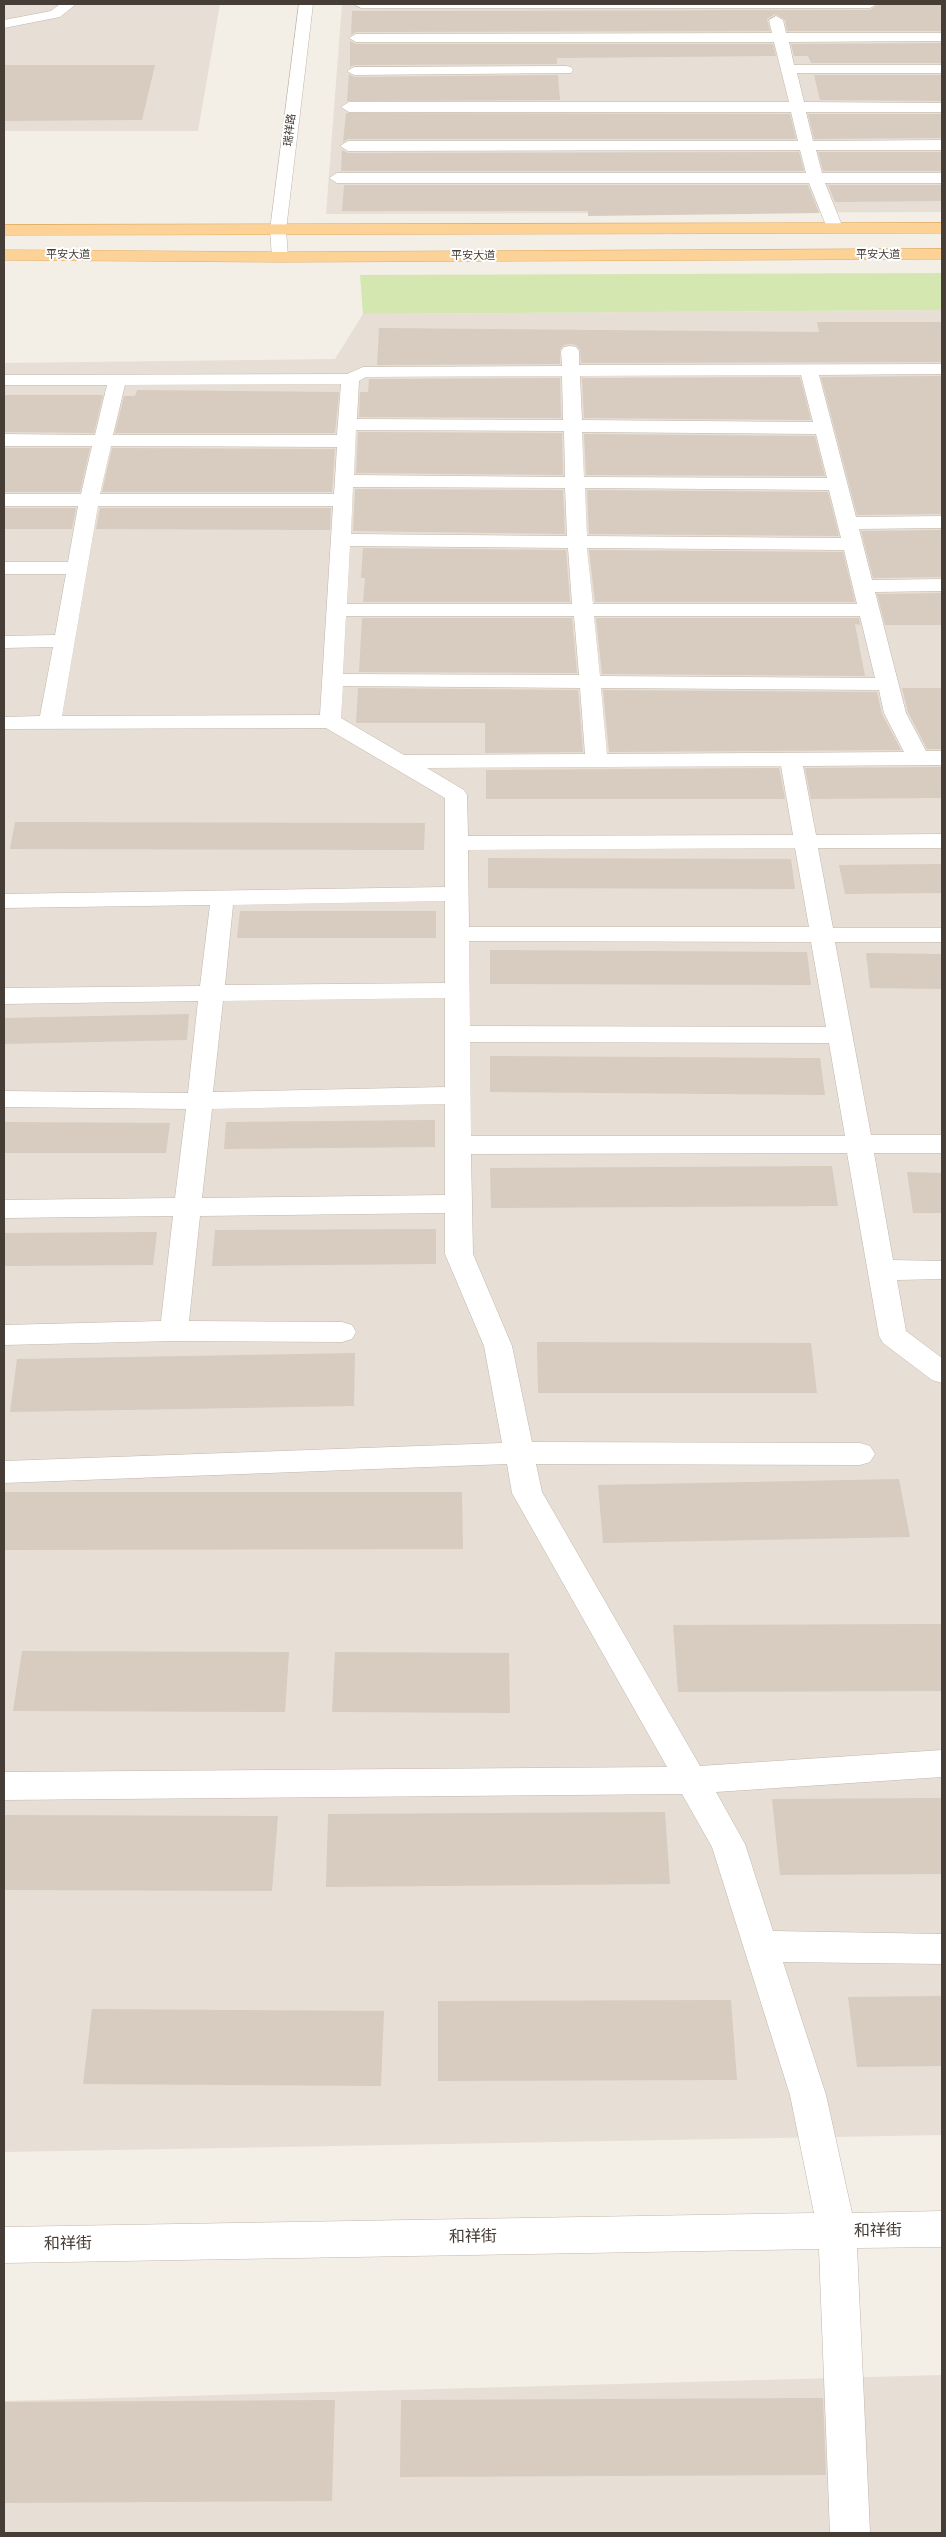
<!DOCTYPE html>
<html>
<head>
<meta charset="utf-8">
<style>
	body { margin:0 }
	#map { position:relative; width:946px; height:2537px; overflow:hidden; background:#f3eee6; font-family:Rubik,sans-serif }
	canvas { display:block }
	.frame { position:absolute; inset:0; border:5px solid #463d36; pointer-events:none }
</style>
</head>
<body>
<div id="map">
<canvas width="946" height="2537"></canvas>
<div class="frame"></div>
</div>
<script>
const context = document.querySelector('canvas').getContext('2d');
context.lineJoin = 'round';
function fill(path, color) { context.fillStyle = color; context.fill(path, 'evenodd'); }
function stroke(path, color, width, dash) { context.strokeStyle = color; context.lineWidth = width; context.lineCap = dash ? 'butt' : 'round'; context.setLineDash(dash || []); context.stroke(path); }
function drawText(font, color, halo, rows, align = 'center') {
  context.font = font + ' Rubik,"Noto Sans SC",sans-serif'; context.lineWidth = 4; context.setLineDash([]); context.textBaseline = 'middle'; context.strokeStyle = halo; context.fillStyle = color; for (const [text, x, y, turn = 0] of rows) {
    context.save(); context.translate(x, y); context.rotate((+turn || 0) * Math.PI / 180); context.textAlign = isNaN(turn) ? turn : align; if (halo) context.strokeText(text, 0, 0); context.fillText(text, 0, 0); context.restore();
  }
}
fill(new Path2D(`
	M4,4H220L198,131H4Z
	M342,4H942V212L326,214Z
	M942,310V2135L4,2152V363L335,359L363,314Z
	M942,2375V2533H4V2401Z`), '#e7dfd5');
fill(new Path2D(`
	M942,273V310L363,314L360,275Z`), '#d5e7b0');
fill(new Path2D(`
	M878,5H942V31H787L785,20L775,14L767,19L770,31L356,32L351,35L352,11L870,10Z
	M350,41L356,44H773L776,56L557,58V64L354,65L350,67Z
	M942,43V63H811L808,56H794L791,44Z
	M4,65H155L142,120L4,121Z
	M349,74L354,77L558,75L560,100L347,101Z
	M814,75H942V101L820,100Z
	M346,113L790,114L796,139H348L343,142Z
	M808,114H942V138L814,139Z
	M342,150L348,153L799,152L804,171H341Z
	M818,152H942V171H823Z
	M344,185H808L819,213L588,216V211H342Z
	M828,185H942V201L835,202Z
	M817,322H942V362L581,363L580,350L576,345L570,344L564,345L560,350V364L377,365L379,328L819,332Z
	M942,376V514L857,515L821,377Z
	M800,377L811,420L584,418L582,378Z
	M560,378L561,418L359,417L360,392H368L369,379Z
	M137,390L339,392L335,433H115L124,396H135Z
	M4,395H103L94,433L4,432Z
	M358,432L562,433L563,475L356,473Z
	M584,434L815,436L825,476L586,475Z
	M4,448H90L80,492H4Z
	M112,448L335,449L332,492H102Z
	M355,489L563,490L565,534L353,531Z
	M587,490L828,492L839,536L589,534Z
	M4,508H76L72,529H4Z
	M100,508H331L330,530L96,529Z
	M942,530V577L873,578L861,531Z
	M363,548L566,550L570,602H363L365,578H361Z
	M589,550L843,552L855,602H595Z
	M942,593V625H885L877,594Z
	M362,618H572L577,673L359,672Z
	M596,618H859L860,625L855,624L865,676L602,674Z
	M358,688L578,690L583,752L485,753V723H356Z
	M902,688H942V749H927L908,712Z
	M603,690L877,692L882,714L901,750L609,752Z
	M942,767V798L811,799L805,768Z
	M779,768L785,799H486V770Z
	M15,822L425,823L424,850L10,849Z
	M488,858L791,859L795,889L488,888Z
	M942,864V893L845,894L839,865Z
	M240,911H436V938H237Z
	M490,950L807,952L811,985L490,984Z
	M866,953L942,954V989L870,988Z
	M189,1014L187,1040L4,1044V1018Z
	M490,1056L820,1058L825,1095L490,1092Z
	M435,1120V1147L224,1149L226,1122Z
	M4,1122L170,1123L166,1153H4Z
	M832,1166L838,1206L491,1208L490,1168Z
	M907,1172L942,1173V1213H913Z
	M436,1229V1264L212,1266L215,1230Z
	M157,1232L153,1265L4,1266V1233Z
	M537,1342L811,1343L817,1393H538Z
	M355,1353L354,1406L10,1412L17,1359Z
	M899,1479L910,1537L603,1543L598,1485Z
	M4,1492H462L463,1549L4,1550Z
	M942,1624V1691L678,1692L673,1625Z
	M22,1651L289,1652L285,1712L13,1711Z
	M335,1652L509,1653L510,1713L332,1712Z
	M942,1798V1874L780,1875L772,1799Z
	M665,1812L670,1884L326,1887L328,1814Z
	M4,1815L278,1816L272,1891L4,1890Z
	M942,1996V2066L857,2067L848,1997Z
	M731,2000L737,2080L438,2081V2001Z
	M92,2009L384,2011L381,2086L83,2084Z
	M823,2398L826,2475L400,2477L401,2400Z
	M335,2400L332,2501L4,2503V2402Z`), '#d8cbbf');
const minor = new Path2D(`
	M60,4H76L60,17L4,28V20L51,11Z
	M299,4H313L286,230L288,257L286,261H274L272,257L270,230Z
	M354,4H877L870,8H361Z
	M776,16L783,20L786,33H942V41L789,42L794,65H942V73H797L804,102L942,103V112H806L813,141L942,140V150H816L822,173H942V183H825L843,228L835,233L827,228L809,183H337L329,178L337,173H806L800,150L348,151L340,146L348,141H798L791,112H349L341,107L349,102H789L774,42H356L349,38L356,34L772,33L769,20Z
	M566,66L571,67L573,70L571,73L354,75L347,71L354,67Z
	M570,346L576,347L579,351V365L942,364V374L819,375L856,517L942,516V528L859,529L872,580L942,579V591L875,592L906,713L926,751H942V765L803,766L816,835L942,834V848H818L833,928H942V942H835L871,1135H942V1153H874L893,1260L942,1261V1279L897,1280L906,1331L942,1358V1383L932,1380L883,1343L879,1336L847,1153L471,1154L473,1254L512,1346L532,1442L860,1443L870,1446L875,1454L870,1462L860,1465L536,1464L542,1492L700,1766L942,1750V1777L716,1792L745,1844L773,1931L942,1934V1964L783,1962L826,2095L852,2213L942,2211V2247L857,2248L870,2533H830L819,2249L4,2263V2227L814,2213L790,2095L712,1847L682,1794L4,1800V1772L667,1767L512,1493L507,1464L4,1483V1461L502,1443L484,1346L445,1254V1213L200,1216L189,1321L342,1322L352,1325L356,1332L352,1339L342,1342L174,1341L4,1345V1325L161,1321L173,1216L4,1218V1200L175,1198L186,1109L4,1107V1091L188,1093L198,1001L4,1004V988L200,986L210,905L4,908V894L445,887V798L326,728L4,729V717L40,716L53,647L4,648V636L55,635L66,574H4V562H68L78,506H4V494H81L92,446H4V434L95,435L107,385H4V375L347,374L363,367L562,366L561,351L564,347ZM801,375L813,422L582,420L580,376ZM562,376L563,420L357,419L359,381L366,377ZM341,384L337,435H113L125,385ZM356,430L564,431L565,477L354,475ZM582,432L816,434L827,478L584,477ZM111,446L337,447L334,494H100ZM353,487L565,488L567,536L351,534ZM585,488L829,490L841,538L587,536ZM98,506H333L320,715L62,716ZM350,546L568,548L572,604H347ZM587,548L844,550L857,604H593ZM346,616H574L579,675L343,674ZM594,616H860L875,678L600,676ZM343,686L580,688L585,754L404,755L341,718ZM601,688L879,690L884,713L904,752L607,754ZM781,766L793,835L468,836L467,795L464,790L427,768ZM795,848L809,927H469L468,850ZM445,901V983L225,985L233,905ZM469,941L811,942L826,1027L470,1026ZM445,998V1087L213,1092L223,1001ZM470,1042L829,1043L845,1136H471ZM445,1104V1195L202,1198L212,1109Z`);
const major = new Path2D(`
	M942,223V233L4,235V225Z
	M942,249V259L280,262L4,260V250L280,252Z`);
stroke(minor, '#c1b7ac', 1);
stroke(major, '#e2ad65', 1);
fill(minor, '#fff');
fill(major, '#fdd296');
drawText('11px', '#463d36', '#fff', [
	["瑞祥路",290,130,-83],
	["平安大道",68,255],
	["平安大道",878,255],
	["平安大道",473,256]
]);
drawText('16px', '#463d36', '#fff', [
	["和祥街",878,2231,-1],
	["和祥街",473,2237,-1],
	["和祥街",68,2244,-1]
]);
</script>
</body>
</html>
